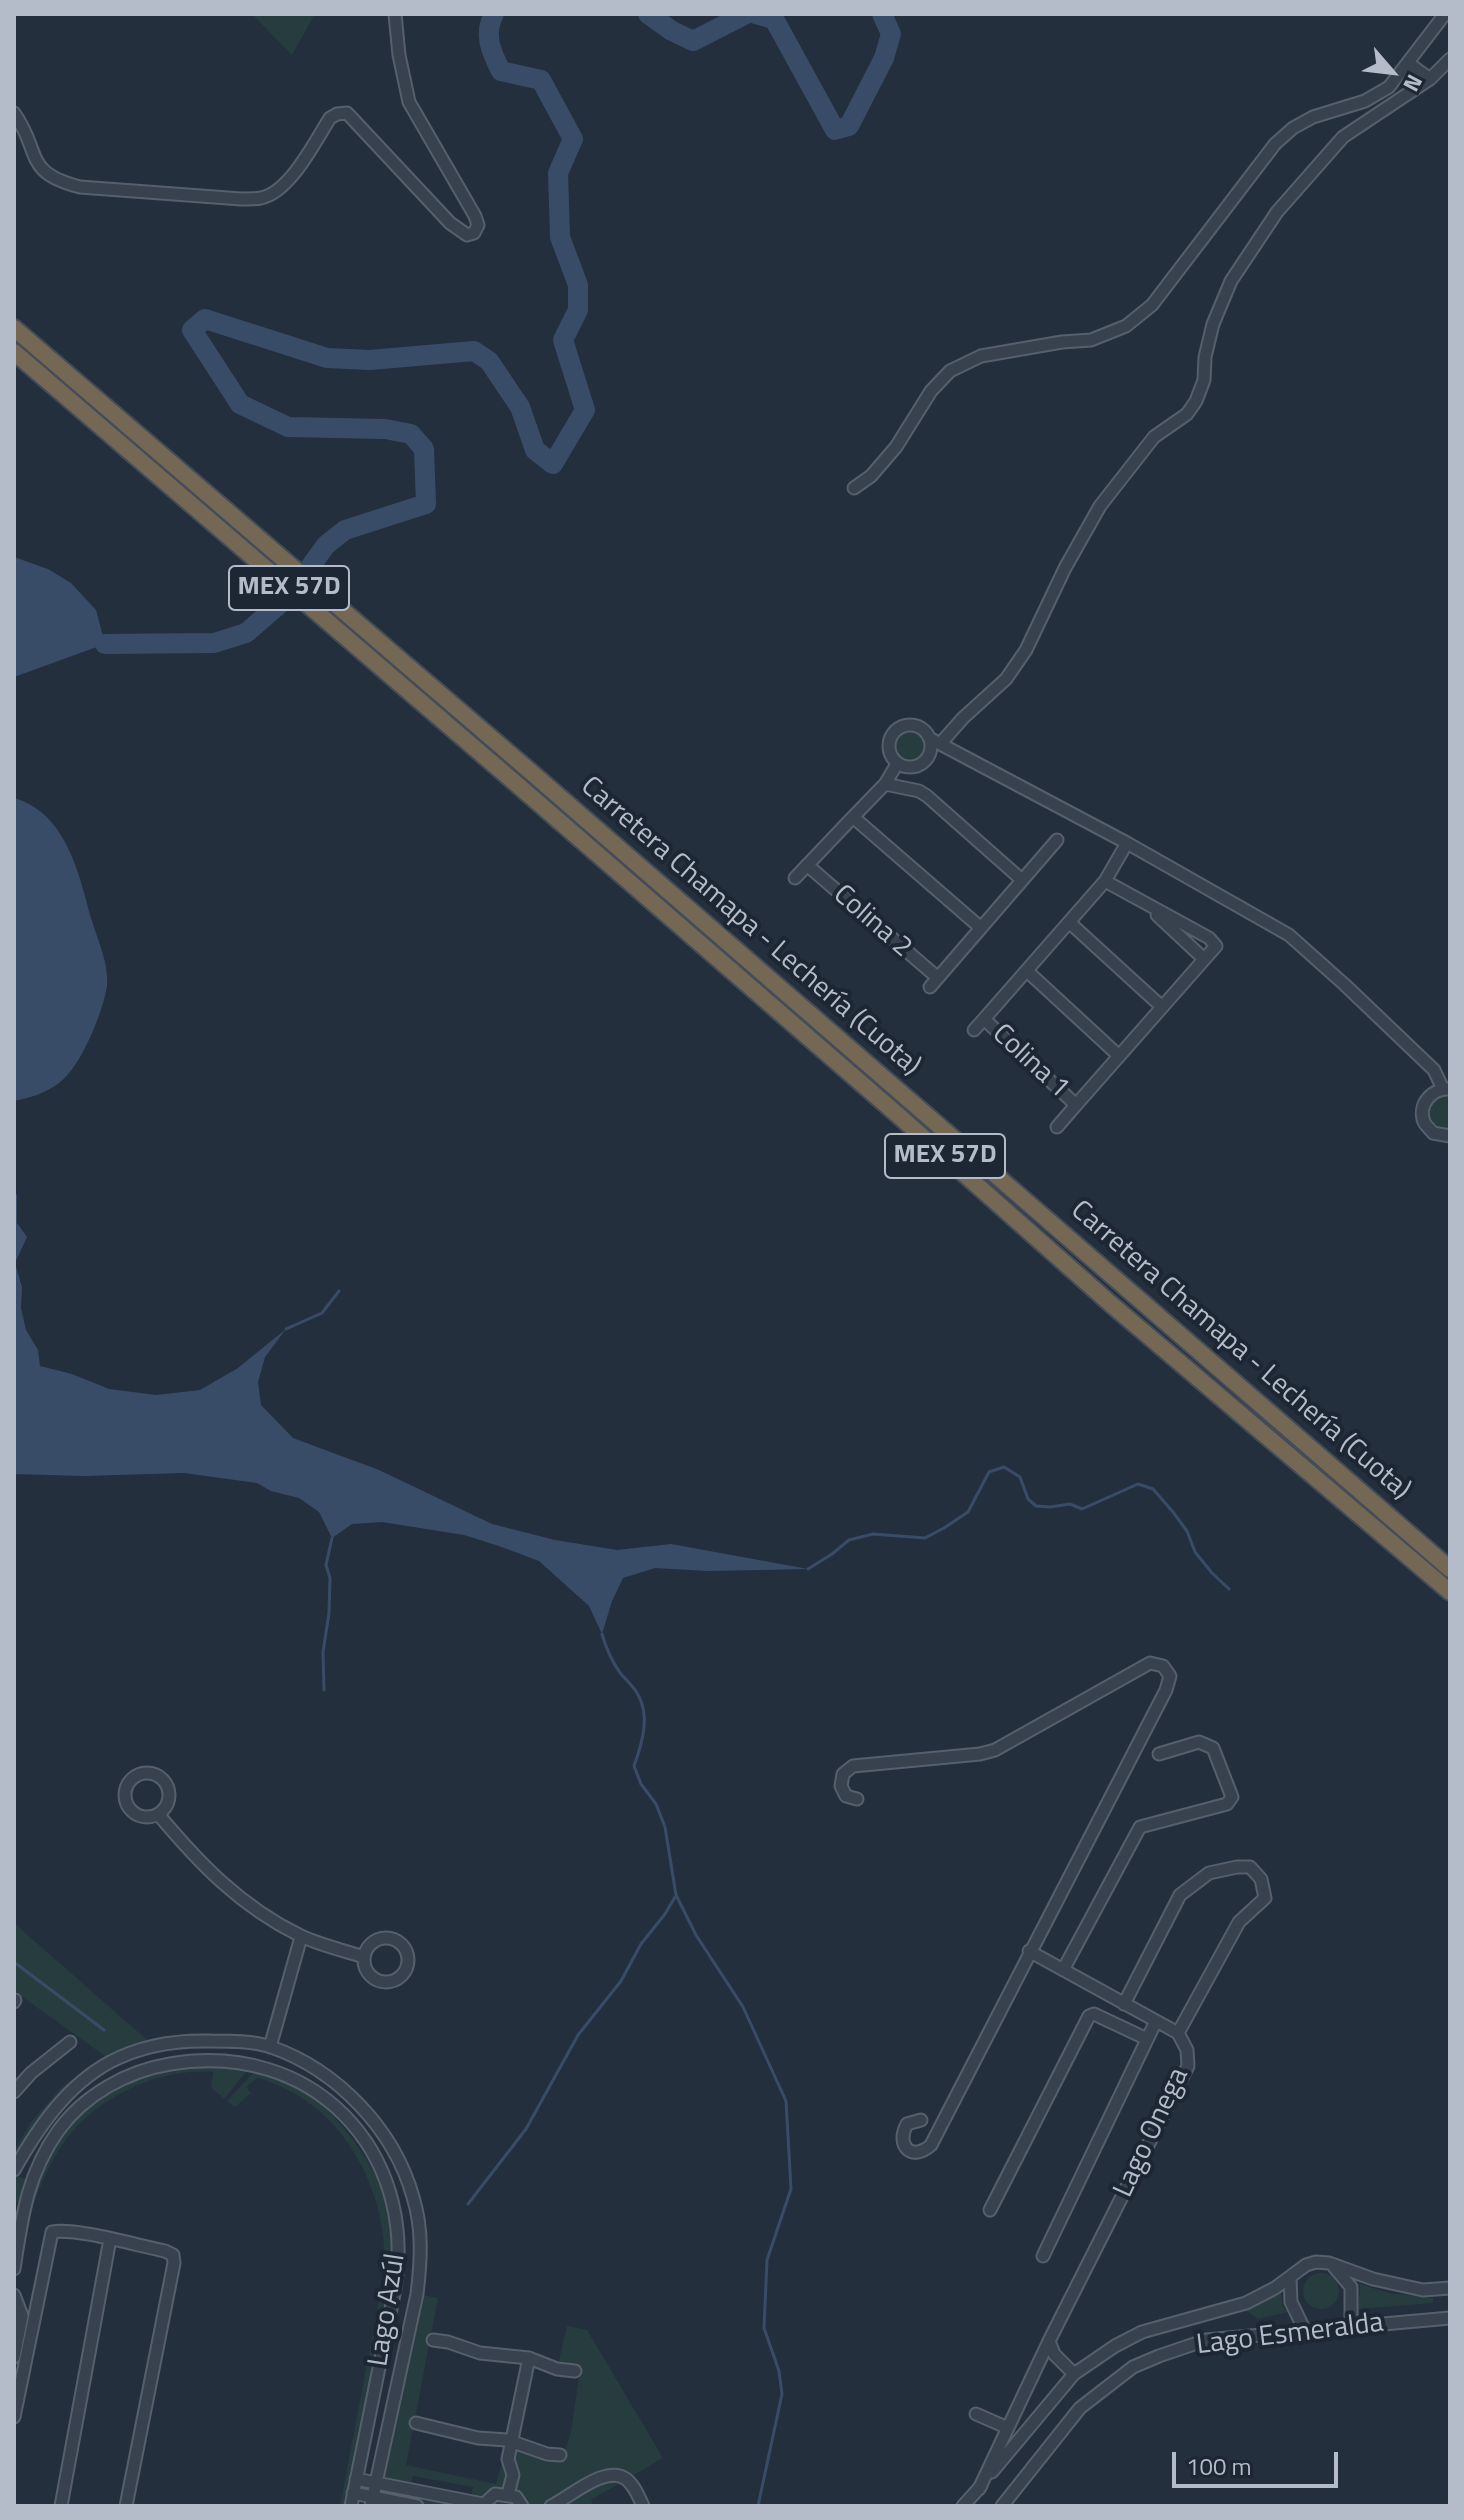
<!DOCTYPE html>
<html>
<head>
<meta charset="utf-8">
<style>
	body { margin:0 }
	#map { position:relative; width:1464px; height:2520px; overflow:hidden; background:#242f3e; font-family:"Titillium Web",sans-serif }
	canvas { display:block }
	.frame { position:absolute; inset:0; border:16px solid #b4bcc9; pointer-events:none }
	.north { position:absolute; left:1352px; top:32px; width:80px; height:80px; -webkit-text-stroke:6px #1d2633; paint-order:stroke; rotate:118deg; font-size:22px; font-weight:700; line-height:32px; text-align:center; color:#b4bcc9 }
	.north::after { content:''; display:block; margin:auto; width:28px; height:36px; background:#b4bcc9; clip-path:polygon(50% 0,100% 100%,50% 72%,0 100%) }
	.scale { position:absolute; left:1172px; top:2452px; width:166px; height:36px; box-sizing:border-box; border:4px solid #b4bcc9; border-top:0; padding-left:10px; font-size:24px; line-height:28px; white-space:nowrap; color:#b4bcc9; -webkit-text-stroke:6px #1d2633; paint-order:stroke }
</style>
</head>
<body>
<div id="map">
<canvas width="1464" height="2520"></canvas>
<div class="frame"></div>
<div class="north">N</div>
<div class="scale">100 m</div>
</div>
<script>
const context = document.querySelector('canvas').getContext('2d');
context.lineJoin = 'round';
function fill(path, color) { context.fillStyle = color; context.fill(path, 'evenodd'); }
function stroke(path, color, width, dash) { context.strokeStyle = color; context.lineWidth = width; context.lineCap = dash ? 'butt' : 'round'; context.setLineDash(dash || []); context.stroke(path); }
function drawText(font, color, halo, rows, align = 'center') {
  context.font = font + ' "Titillium Web",sans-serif'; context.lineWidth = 8; context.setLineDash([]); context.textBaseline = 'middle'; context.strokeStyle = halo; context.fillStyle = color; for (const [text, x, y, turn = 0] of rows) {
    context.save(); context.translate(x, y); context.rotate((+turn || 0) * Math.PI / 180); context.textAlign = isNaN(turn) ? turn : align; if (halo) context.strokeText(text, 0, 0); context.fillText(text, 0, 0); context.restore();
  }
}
fill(new Path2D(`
	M252,14H315L292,55Z
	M888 747a18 18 0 1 1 36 0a18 18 0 1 1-36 0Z
	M1442,1095L1450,1096V1130C1426,1127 1421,1106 1442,1095Z
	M14,1923L155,2047L139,2050L79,2085L14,2170V2151L31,2122L62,2087L105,2056L14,1991Z
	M181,2065L250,2067L224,2099L211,2087L213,2072C159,2068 98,2096 65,2141C49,2163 39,2188 30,2214L24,2213L25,2203H14V2175L26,2179L30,2184C44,2159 59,2131 80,2111C107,2085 146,2074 181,2065Z
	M256,2070C274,2078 298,2084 312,2096C343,2122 379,2169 388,2209C393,2233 392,2259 389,2283L384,2282C392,2196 345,2101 257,2078L246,2087L251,2093L235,2107L227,2101Z
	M1303 2291a18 18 0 1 1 36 0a18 18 0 1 1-36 0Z
	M382,2284L395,2289L351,2506H340Z
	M1360,2284L1389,2293L1433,2298V2303L1358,2309Z
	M1281,2292L1283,2307L1287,2312L1258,2319L1245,2310Z
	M417,2294L438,2298L406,2465L496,2484L508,2440L564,2454L571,2432L579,2377L575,2371L557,2369L567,2326L587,2330L663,2458L591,2500L593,2506H416L407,2504L410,2489L375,2483ZM413,2476L473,2487L471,2501L410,2489Z`), '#263c3f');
fill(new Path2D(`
	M14,557L48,569L71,583L96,610L105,644L14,677Z
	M14,798C67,813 79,875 92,921C98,941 109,964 107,986C103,1012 81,1067 59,1083C46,1093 30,1098 14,1101Z
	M14,1191L17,1195V1223L27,1237L15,1263L22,1287L21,1308L26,1330L38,1350L40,1366L72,1374L109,1389L156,1395L200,1390L238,1368L286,1329L265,1357L258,1382L261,1405L293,1438L379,1470L492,1524L555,1540L617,1550L671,1544L808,1569L709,1571L655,1568L623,1578L612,1601L602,1634L589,1606L539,1561L499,1546L464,1535L382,1522L352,1524L332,1538L319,1512L299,1498L271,1491L257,1483L184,1473L84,1476L14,1474Z`), '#394c67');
stroke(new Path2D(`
	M286,1329L322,1313L339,1291
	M808,1569L832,1554L849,1540L873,1534L925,1538L944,1528L968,1512L989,1472L1004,1467L1020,1477L1028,1499L1036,1506L1050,1507L1070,1504L1082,1509L1138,1484L1153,1489L1173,1512L1187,1531L1195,1552L1212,1573L1229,1589
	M602,1634C606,1648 612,1662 621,1674C626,1680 633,1686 637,1693C651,1715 642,1744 634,1766L641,1784L656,1804L665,1827L676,1895L696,1935L743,2007L786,2101L791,2189L767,2260L764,2328L779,2371L782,2394L758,2506
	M324,1690L323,1652L329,1613L330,1578L326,1565L332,1538
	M14,1962L104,2030
	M468,2204L526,2129L578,2035L621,1981L641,1944L665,1914L675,1897`), '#394c67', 3);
stroke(new Path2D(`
	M648,14L672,31L693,41L746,14
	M756,14L774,19L835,130L849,126L884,58L891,34L882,14
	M105,644L214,643L246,633L289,596L326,545L345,530L426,504L424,449L411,434L385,429L288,427L240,404L192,330L205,319L327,358L370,360L474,351L489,361L520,407L535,450L553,464L585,410L563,340L578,310V285L560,237L558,173L573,139L541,80L501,71C491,52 483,34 494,14`), '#394c67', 20);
const minor = new Path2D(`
	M1408,63L1430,79L1450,59
	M14,113C42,152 22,172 80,187L241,199C248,199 255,199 261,198C290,192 314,143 330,118L337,114L347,113L450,223L467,235L474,233L478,225L475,216L409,102L399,55L395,14
	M854,488L871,476L896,447L931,391L950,371L981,356L1062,342L1091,340L1126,326L1152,305L1275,144L1293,128L1313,117L1365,101L1389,87L1445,14
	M889 746a21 21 0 1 1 42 0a21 21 0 1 1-42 0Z
	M929,738L1127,843L1289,935L1345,985L1434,1070L1443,1089
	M940,744L963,718L1006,679L1026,650L1065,568L1100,506L1154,437L1187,414L1196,401L1204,380L1205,357L1213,324L1231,281L1277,212L1343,137L1430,79
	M897,764L885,784L853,817L981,928
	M885,784L919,791L927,796L1022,880
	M807,865L938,978
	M795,878L853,817
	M1105,881L1209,938L1216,946L1076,1105L984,1019L1105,881L1127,843
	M1157,915L1204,959
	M1070,923L1162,1007
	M1027,971L1118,1055
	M930,987L1057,840
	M974,1030L984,1019
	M1449,1089C1433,1088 1417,1104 1424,1122C1426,1126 1430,1129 1433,1133L1450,1136
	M1057,1127L1076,1105
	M125 1795a22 22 0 1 1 44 0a22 22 0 1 1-44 0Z
	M857,1799L846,1796L841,1786L843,1774L853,1766L980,1754L995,1750L1150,1663L1163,1666L1170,1676L1166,1690L931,2145C912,2162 895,2146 907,2124L921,2120
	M158,1814C199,1863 240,1906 299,1935C319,1945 343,1950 364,1957
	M364 1960a22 22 0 1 1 44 0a22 22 0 1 1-44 0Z
	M1063,1970L1140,1827L1227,1804L1232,1797L1213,1748L1199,1742L1159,1754
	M14,2002L15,2000
	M1124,2004L1180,1895L1209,1873L1237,1867H1250L1261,1879L1265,1898L1239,1922L1178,2033
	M270,2047L301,1937
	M14,2092L31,2073L70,2042
	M14,2170C38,2128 66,2086 110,2062C140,2046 177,2040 211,2041C230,2041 253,2041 271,2047C337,2070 394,2129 413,2197C423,2229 421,2261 417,2294L371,2506
	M990,2210L1089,2016L1094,2014L1147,2039
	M1043,2256L1156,2021
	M1334,2267L1351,2287V2327
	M14,2269C22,2217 27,2175 58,2131C84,2095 127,2071 170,2064C311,2040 418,2149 395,2289L351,2506
	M1290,2278L1291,2302L1305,2331
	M14,2295L22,2316L14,2357
	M433,2340L448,2342L480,2353L529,2358L557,2369L575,2371
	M1049,2341L1054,2354L1074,2374
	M976,2414L1008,2428
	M14,2417L52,2232C74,2227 139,2246 165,2251L173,2255L174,2263L126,2506
	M416,2423L478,2438L507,2440L547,2454L560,2455
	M992,2472L1074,2374L1115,2346L1142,2332L1246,2303L1275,2288L1306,2265L1316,2262L1329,2263L1373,2279L1423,2290L1450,2288
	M356,2479L483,2504
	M979,2489L1049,2341L1188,2066L1187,2050L1178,2033L1029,1951
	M353,2493L417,2506
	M508,2494L513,2475L508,2459L529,2358
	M61,2506L110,2239
	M482,2506L495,2494L516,2497L522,2506
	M551,2506C570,2497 606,2464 626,2479C634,2485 639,2497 643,2506
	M963,2506L981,2486
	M1002,2506L1080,2408L1133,2367L1159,2356L1206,2340L1450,2318`);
const highway = new Path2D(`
	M14,328L531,772L1450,1569
	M14,352L520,787L899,1116L1112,1305L1450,1592`);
stroke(minor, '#565f6c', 15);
stroke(highway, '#434c59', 20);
stroke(minor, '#38414e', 11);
stroke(highway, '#746855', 16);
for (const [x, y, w] of [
	[289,588,120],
	[945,1156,120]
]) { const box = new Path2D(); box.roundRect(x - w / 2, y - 22, w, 44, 6); context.fillStyle = '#1d2633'; context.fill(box); stroke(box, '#b4bcc9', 2); }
drawText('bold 26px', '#b4bcc9', null, [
	["MEX 57D",289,588],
	["MEX 57D",945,1156]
]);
drawText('28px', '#b4bcc9', '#1d2633', [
	["Colina 2",872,922,41],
	["Carretera Chamapa - Lechería (Cuota)",750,927,41],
	["Colina 1",1030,1062,43],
	["Carretera Chamapa - Lechería (Cuota)",1240,1351,41],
	["Lago Onega",1152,2133,-65],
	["Lago Azúl",388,2310,-81],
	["Lago Esmeralda",1290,2335,-7]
]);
</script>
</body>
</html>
